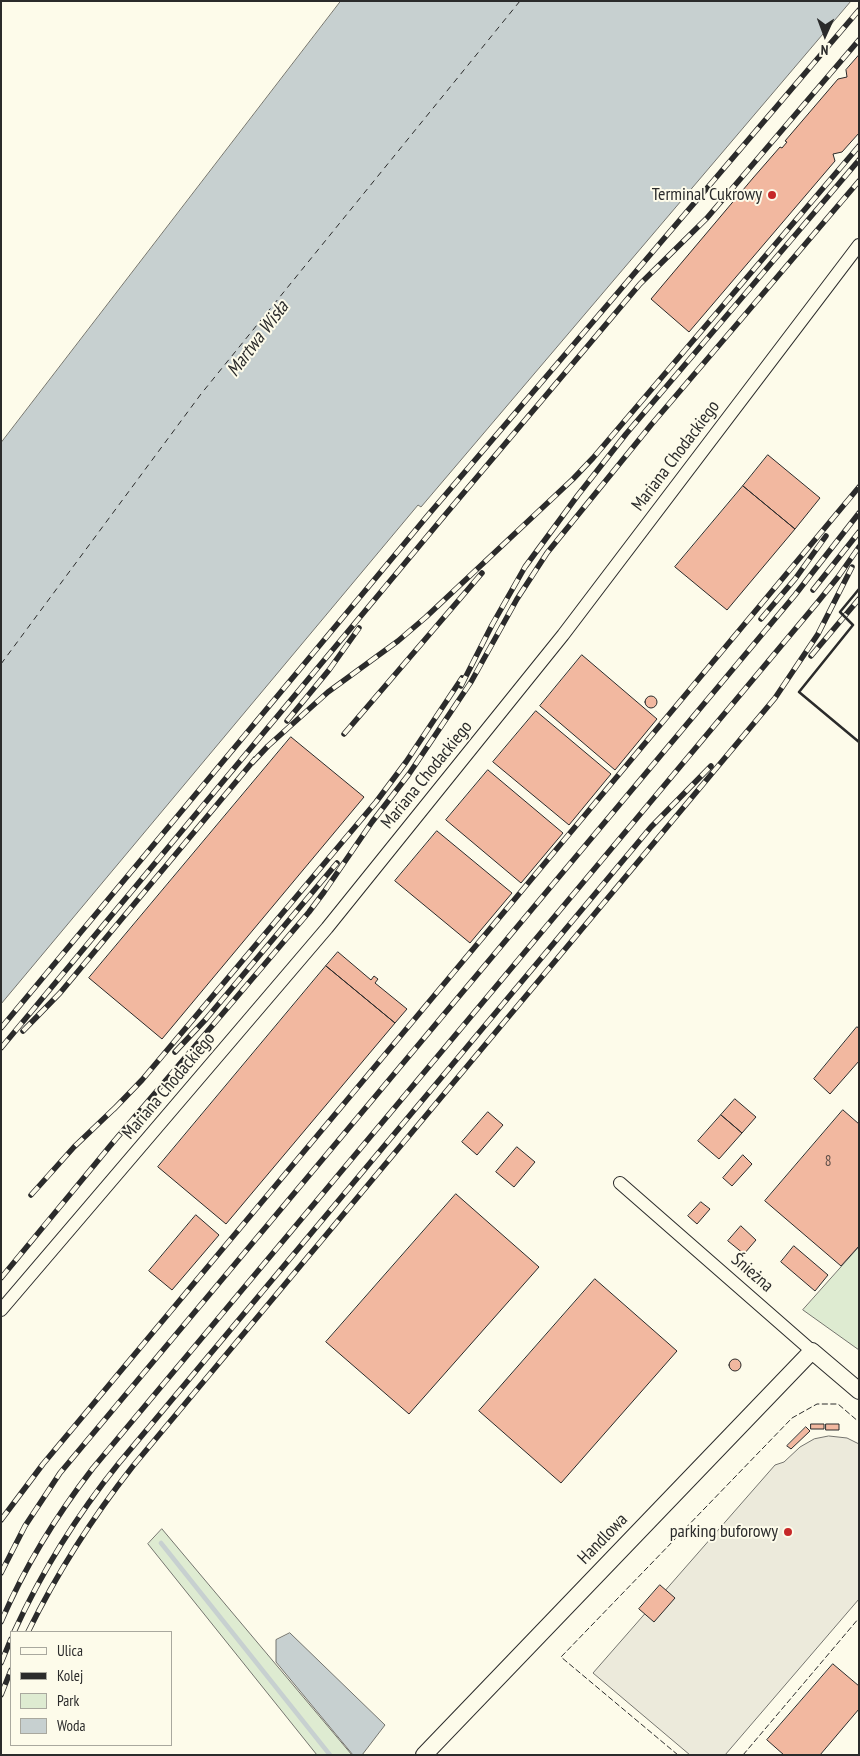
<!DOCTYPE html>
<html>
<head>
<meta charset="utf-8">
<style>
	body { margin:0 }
	#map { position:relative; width:860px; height:1756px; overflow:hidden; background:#fdfbea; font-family:"PT Sans Narrow",sans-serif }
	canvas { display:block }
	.frame { position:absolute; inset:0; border:2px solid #2b2b2b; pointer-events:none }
	.legend { position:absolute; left:10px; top:1631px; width:162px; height:115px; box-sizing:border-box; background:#fdfbea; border:1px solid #a9a89e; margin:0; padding:6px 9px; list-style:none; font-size:15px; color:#2b2b2b }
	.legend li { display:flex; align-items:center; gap:10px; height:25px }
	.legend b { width:25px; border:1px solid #a9a89e }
	.north { position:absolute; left:800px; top:10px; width:50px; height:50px; -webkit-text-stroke:4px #fdfbea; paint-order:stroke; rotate:182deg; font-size:14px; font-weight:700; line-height:20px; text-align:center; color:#2b2b2b }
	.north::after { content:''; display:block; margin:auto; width:18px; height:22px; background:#2b2b2b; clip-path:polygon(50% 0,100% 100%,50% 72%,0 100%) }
</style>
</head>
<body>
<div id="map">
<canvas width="860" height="1756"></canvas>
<div class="frame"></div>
<ul class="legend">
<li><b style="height:6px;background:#fdfbea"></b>Ulica</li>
<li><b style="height:6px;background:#2b2b2b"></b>Kolej</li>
<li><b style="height:14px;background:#deebd1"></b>Park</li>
<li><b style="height:14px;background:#c7d0d0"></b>Woda</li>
</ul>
<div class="north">N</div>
</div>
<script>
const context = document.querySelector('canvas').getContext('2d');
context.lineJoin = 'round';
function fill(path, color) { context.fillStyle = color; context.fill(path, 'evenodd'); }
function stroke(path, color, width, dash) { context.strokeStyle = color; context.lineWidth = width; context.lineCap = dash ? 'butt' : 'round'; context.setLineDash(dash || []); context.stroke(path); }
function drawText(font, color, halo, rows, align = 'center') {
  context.font = font + ' "PT Sans Narrow",sans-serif'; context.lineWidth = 4; context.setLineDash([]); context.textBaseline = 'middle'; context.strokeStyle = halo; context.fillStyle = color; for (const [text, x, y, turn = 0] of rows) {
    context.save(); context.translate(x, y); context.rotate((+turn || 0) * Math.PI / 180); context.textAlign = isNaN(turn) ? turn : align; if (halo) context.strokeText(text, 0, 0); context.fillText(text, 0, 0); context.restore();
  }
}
const green = new Path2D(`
	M859,1247V1350L803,1310Z
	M162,1529L352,1755H317L148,1544Z`);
fill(green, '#deebd1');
stroke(green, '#74746e', 1);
const parking = new Path2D(`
	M829,1436L847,1438L859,1444V1599L725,1755H690L593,1673L775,1465L784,1462L800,1447L814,1439Z`);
fill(parking, '#eceadb');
stroke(parking, '#74746e', 1);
const water = new Path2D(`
	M341,1H851L421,507L418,505L1,1004V443Z
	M290,1633L385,1725L362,1755H353L276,1662V1640Z`);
fill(water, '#c7d0d0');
stroke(water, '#74746e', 1);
stroke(new Path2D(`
	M161,1543L330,1755`), '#c7d0d0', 4.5);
stroke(new Path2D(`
	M1,664L201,394L520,1`), '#2b2b2b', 1, [6, 5]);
const building = new Path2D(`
	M859,55V133L842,152L833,154L835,161L689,332L651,299L753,178L780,147L782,148L787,142L785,141L838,79L847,77L846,70Z
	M768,455L820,498L795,529L743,486Z
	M743,486L795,529L727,610L675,567Z
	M582,655L657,719L615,770L540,706Z
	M645 702a6 6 0 1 1 12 0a6 6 0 1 1-12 0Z
	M536,711L611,774L569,825L493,762Z
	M291,737L364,797L162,1039L89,978Z
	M488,770L563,833L521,883L446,820Z
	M437,831L512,893L470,943L395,881Z
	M338,952L371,980L374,976L378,979L375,983L407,1009L395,1023L326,966Z
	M326,966L395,1023L226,1224L158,1167Z
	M857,1027L859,1028V1061L830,1094L814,1079Z
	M735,1099L756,1117L742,1133L721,1115Z
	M843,1110L859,1124V1246L841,1266L765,1201Z
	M488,1112L503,1125L477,1155L462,1142Z
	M721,1115L742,1133L719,1159L698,1141Z
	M517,1147L535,1162L514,1187L496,1172Z
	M743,1155L752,1164L732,1186L723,1178Z
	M456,1194L539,1267L409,1414L326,1342Z
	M701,1202L710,1209L697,1224L688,1216Z
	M196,1215L219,1235L172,1290L149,1271Z
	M741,1226L756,1240L744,1254L728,1241Z
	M794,1246L828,1275L815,1291L781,1262Z
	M595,1279L677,1351L561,1483L479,1411Z
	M729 1365a6 6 0 1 1 12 0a6 6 0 1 1-12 0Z
	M811,1424H824V1429H811Z
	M826,1424H839V1430H826Z
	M806,1427L810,1431L791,1449L787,1446Z
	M660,1585L675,1598L654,1622L639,1609Z
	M833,1664L859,1686V1709L820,1755H784L767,1740Z`);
fill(building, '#f2b8a0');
stroke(building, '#2b2b2b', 1);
const minor = new Path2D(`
	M620,1183L812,1351
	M1,1310L327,928L563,635L859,245`);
const tertiary = new Path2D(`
	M424,1755L812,1351L859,1391`);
stroke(minor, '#2b2b2b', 14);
stroke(tertiary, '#2b2b2b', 18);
stroke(minor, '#fdfbea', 12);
stroke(tertiary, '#fdfbea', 16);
const rail = new Path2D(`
	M813,590L859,532
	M761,619L795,579L826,536
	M811,656L859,599
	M461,686L492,625L525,567L578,495L626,434L859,160
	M287,721L329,670L359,628
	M344,734L482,573
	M252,763L268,746L328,692L398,641L426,617L573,479L593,458L859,146
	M1,1028L429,514L859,10
	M23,1031L60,993L255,759
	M1,1048L445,515L640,284L707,218L859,40
	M175,1052L206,1019L337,863
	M114,1109L142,1080L376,802L406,762L462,678
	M31,1195L74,1147L118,1105
	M1,1278L110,1146L309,912L324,892L372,822L409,774L471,682L517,599L547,553L651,425L859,181
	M1,1520L43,1464L859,487
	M1,1573L25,1526L60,1473L795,595L859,513
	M1,1622C25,1566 56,1516 93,1468L817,603L838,577L859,547
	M14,1632C42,1571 77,1515 119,1463L651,827L711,766
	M28,1632C57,1573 92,1518 133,1466L775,698L818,634L852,567
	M1,1663L11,1639
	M1,1695L11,1670`);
stroke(rail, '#2b2b2b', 5.5);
stroke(rail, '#fdfbea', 4, [11]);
stroke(new Path2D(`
	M678,1755L561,1657L792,1418L817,1404H838L859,1422
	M743,1755L859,1618`), '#2b2b2b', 1, [6, 2.5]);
stroke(new Path2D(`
	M859,589L840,612L853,625L799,692L859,742`), '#2b2b2b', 2.5);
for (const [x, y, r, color] of [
	[772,195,5,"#c62828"],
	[788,1532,5,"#c62828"]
]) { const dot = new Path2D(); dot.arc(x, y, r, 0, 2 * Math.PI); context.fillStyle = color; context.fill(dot); stroke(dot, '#fdfbea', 2); }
drawText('15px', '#5d4e48', null, [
	["8",828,1162]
]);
drawText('18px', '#2b2b2b', '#fdfbea', [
	["Terminal Cukrowy",762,195],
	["parking buforowy",778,1532]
], 'right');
drawText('18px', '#2b2b2b', '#fdfbea', [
	["Mariana Chodackiego",676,456,-53],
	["Mariana Chodackiego",427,775,-51],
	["Mariana Chodackiego",169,1086,-50],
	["Śnieżna",752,1273,41],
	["Handlowa",603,1539,-46]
]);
drawText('italic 19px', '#2b2b2b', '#fdfbea', [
	["Martwa Wisła",258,339,-53]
]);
</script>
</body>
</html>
